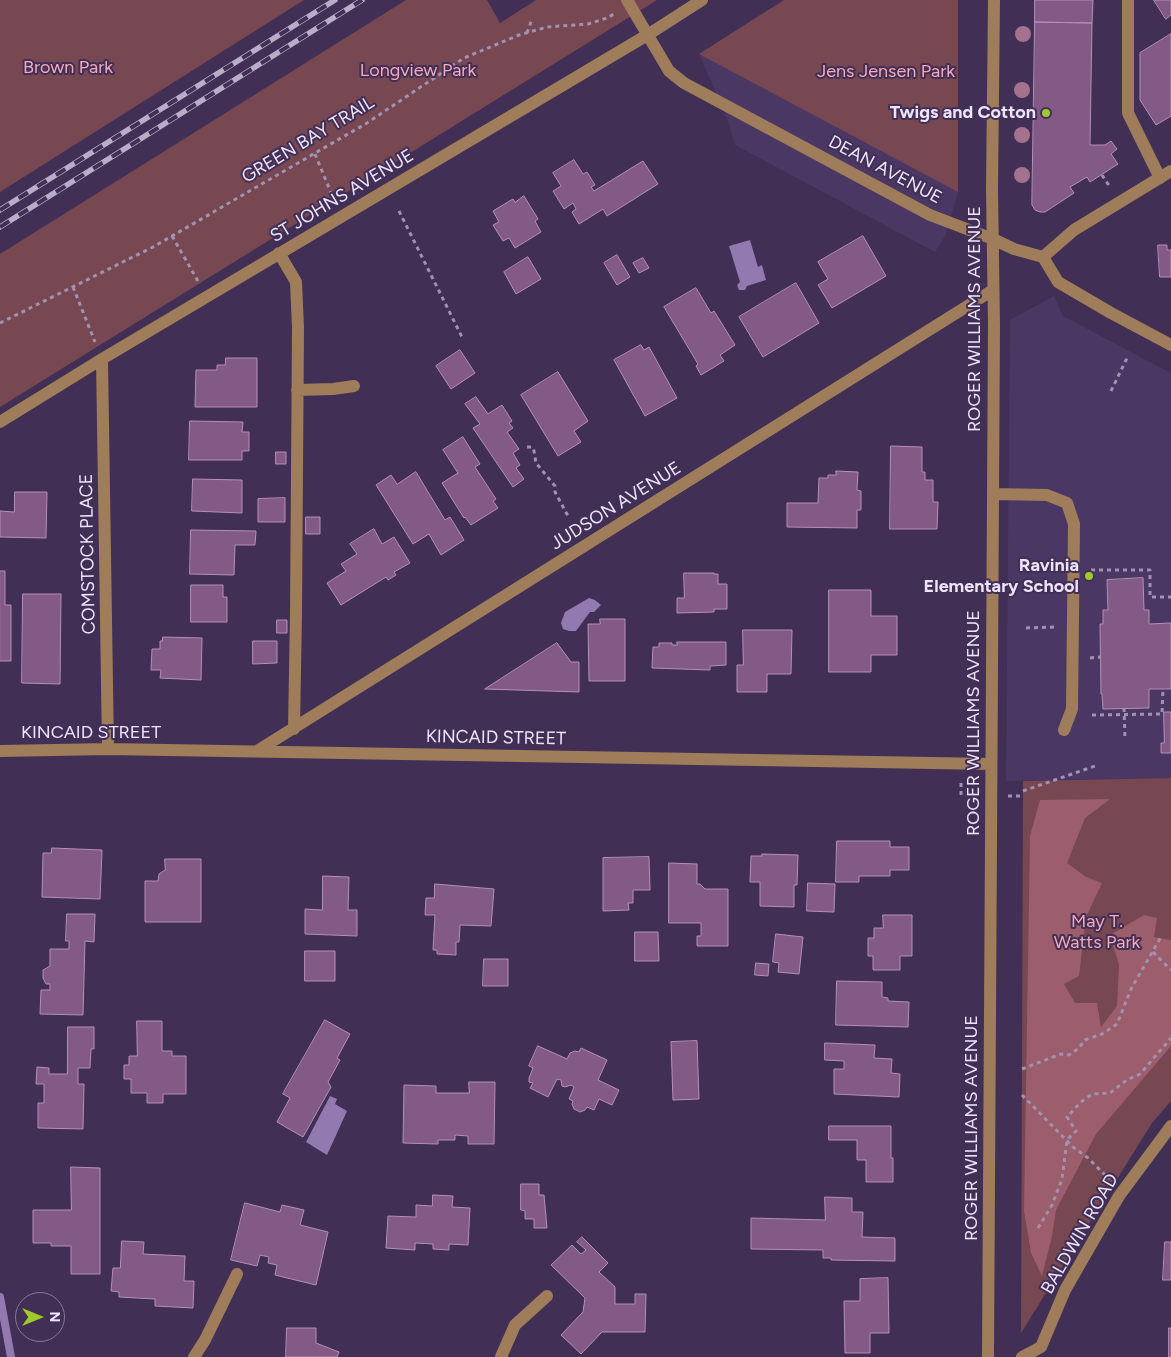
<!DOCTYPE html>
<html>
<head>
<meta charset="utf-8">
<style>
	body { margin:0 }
	#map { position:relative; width:1171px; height:1357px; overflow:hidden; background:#412f55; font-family:Figtree,sans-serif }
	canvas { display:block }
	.north { position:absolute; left:15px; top:1292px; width:50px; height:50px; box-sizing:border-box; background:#412f55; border:1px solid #867798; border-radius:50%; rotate:90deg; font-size:14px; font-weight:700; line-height:20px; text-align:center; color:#eee3fc }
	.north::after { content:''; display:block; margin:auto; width:18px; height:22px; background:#9eca2e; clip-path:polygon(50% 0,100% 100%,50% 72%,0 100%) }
</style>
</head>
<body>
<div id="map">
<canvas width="1171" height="1357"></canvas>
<div class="north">N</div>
</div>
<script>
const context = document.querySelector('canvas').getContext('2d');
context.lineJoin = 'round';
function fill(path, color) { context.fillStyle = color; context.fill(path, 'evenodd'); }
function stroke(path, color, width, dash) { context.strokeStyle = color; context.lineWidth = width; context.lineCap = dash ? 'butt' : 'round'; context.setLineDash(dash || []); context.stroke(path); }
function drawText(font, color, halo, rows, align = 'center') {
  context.font = font + ' Figtree,sans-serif'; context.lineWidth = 4; context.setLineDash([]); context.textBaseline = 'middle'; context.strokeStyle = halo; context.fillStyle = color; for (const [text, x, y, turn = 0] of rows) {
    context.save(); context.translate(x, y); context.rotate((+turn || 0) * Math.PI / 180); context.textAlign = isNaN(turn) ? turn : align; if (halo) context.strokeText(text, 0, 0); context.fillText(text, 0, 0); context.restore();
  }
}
fill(new Path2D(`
	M763,13L958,78V192L945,236L935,252L735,145L728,121L699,54Z
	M1054,296L1063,316L1171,373V778L1006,781L1010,320Z`), '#4b3763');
fill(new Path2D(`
	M0,0H304L0,192Z
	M406,0H487L500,23L536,0H657L0,407V254Z
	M784,0H958V192L699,54Z
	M1171,778V1101L1152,1123L1021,1333L1023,781Z`), '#774752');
fill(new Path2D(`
	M1110,799L1085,818L1067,863L1086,877L1102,883L1086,917L1079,976L1064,984L1075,1003H1097L1101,1027L1117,1006L1119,965L1110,935L1144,915L1157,918L1154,937L1171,940V1046L1096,1134L1056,1210L1052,1236L1042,1276L1031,1253L1024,1211L1030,836L1040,800Z`), '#9c5d6c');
fill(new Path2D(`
	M750,240L758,267L762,265L766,280L747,286L745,290H739L737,285L740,282L729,246Z
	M589,598L595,600L601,605L594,612H590L576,631H569L563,629L561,623L565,612Z
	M330,1096L337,1099L335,1104L347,1111L327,1155L306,1142Z`), '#927ab0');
stroke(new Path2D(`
	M0,1297L11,1357`), '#927ab0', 8);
const building = new Path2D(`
	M1035,0H1093L1092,23L1035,22Z
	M1154,0H1171V15L1166,19Z
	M1035,22L1092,23L1090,145H1105L1111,141L1117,149L1111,154L1118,164L1090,182L1087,177L1070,187L1074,193L1045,212H1040L1035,210L1032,205Z
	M1171,34V116L1156,125L1140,100V53Z
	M574,160L583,174L587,172L595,185L591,187L594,191L643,161L658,184L607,216L603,209L579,224L572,212L576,209L573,203L564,209L553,191L561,186L553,173Z
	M524,196L538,219L535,221L541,232L515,248L509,238L503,241L493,225L499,222L493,211L513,199L515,202Z
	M863,236L886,276L832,308L818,285L828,279L818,262Z
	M1158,245H1167V250H1171V277H1160Z
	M617,255L630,277L617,285L604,263Z
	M528,257L541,279L516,294L504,272Z
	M643,258L649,268L639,273L633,263Z
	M796,283L819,323L763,357L739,317Z
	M696,288L711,313L714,311L735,345L720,355L724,361L701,375L696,366L698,364L664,307Z
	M641,345L644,350L649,347L677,398L645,416L614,360Z
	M460,350L475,373L451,389L436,366Z
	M226,358H257V407H195L196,370H217V365H225Z
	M558,372L588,421L574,431L581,442L558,456L521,395Z
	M476,397L488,414L502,405L512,421L509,423L513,428L507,432L519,449L513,453L520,465L516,468L524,479L513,487L473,428L480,424L465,404Z
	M190,421L243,422L242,432H249V451H242V460H189Z
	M463,437L480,464L475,467L496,499L493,501L498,508L471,525L465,517L464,518L442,483L458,473L443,450Z
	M891,446L922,447V472H925V480H933V502H938L937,529H890Z
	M276,452H286V464H276Z
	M836,471L858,472L857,490L861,491V510H857V528L787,527V503H818L819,478H828V475H836Z
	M416,472L445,520L450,517L464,540L441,555L429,534L413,544L376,485L391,475L397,484Z
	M193,479L242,480V513L192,511Z
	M15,492H47L46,538L0,537V511L14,512Z
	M285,498V522H258V499Z
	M306,517H320V534H306Z
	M374,529L382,544L394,537L410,563L394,572L396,575L388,580L386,577L341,605L327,583L346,571L341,564L357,554L350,544Z
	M191,530L256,531L255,545H235L234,575L190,574Z
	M0,571H5V605H11V661H0Z
	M684,573H714V574H718V584H727V609H714V612L677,613V598H684Z
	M1143,578L1144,610H1149V624L1171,623V689H1149V708L1103,709L1102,694H1101L1100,624H1103V610H1108L1107,580Z
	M191,585H223V597H227V622H191Z
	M829,590H871V616H897V655H871V672H829Z
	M23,594H61L60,684L22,683Z
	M600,619H625V681H589L588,624H600Z
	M277,620H287V633H277Z
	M743,630H792L791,674H767V692H737V665H743Z
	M163,637L202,638L201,680L160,678L161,670H151L152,649H160V641H162Z
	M253,641H277V663L253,664Z
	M677,642H726V665L710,666V670L652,668L653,647H659V643H672V645H677Z
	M557,643L571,662H579V692L485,689Z
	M1164,712H1171V753H1161V743H1164Z
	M837,841H890V847H909V870H890V876H859V882H836Z
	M52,848L102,850L100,899L42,897L43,853H51Z
	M762,854L798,855L797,885H794V907L760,906V882H750L751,856H762Z
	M649,857L650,890H633V903H628L629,910L603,911V858Z
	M165,859H201V922H145V881H158L159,874L165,870Z
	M669,863L697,864V884H700L705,889H728V946H697V936H701V923H669Z
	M323,876L349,877L348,910H357V936L305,934V909L322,910Z
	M808,883L835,884L834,912L807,911Z
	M435,884L494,889L491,926L460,925L459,942H456V955L437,954V950H433L435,915H425L426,898H434Z
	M67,914H95L94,942L85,941L83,1015L40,1014L41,990H50V984H46L43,978V970L50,966V949H69V941H66Z
	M883,915H912V956H900V970H873V956H868V938H874V928H883Z
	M635,932H658L659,961H635Z
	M776,934L803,937L799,974L778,972L779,963L773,962Z
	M305,951H335V981H305Z
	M484,959H508V986H483Z
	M756,963L769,964L768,976L755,975Z
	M837,981L882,982V997L888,998V1001L909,1002L908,1027L836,1025Z
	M325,1020L350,1034L337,1058L340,1060L328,1082L331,1087L303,1137L277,1122L290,1098L283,1094Z
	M137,1021H162V1051H172V1056H186V1094H163V1103H147V1093H131V1079H124V1065H129V1056H137Z
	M68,1027H94V1049H91L90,1068H78V1084H84L83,1129L38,1128V1103H44V1084H36L37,1067L49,1068V1074H67Z
	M697,1041L699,1099L673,1100L671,1042Z
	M825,1043L875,1045L874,1058L892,1059L891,1073L900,1074L899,1097L834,1094V1069H844V1061L825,1060Z
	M538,1046L567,1059L570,1053L575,1051L579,1052L581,1048L607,1060L598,1080L619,1090L612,1105L599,1099L594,1110L587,1107L585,1110L580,1112L574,1109L572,1104L573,1101L569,1099L574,1087L571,1085L565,1087L562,1086L561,1080L557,1079L548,1097L530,1088L533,1083L529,1082V1078L533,1068L529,1066Z
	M469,1082H495L494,1144H468V1136L455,1135V1140H438V1144L403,1143L404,1085L436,1086V1093H469Z
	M829,1126H891V1158H893V1182H866V1160H857V1140H829Z
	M71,1167L100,1168V1274H71V1246H51V1243H33V1210H71Z
	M521,1184H539V1195H544L547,1228H534V1219H525V1211L521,1210Z
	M433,1195L453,1196L452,1207L470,1208L468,1245L449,1244V1250L433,1249V1244L415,1243V1250L386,1248L388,1216L416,1217V1205L432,1206Z
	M825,1197L852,1198V1212H863L862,1237L895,1238V1261L831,1260V1258H823V1250L751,1249V1218L825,1220Z
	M245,1203L280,1212L282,1205L304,1210L300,1225L328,1232L316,1285L275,1275L277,1265L268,1263L269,1257L260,1255L257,1266L231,1260Z
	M582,1237L608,1263L599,1272L615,1287V1304H635V1294H646L645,1332H602L581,1354L561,1335L583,1312L585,1298L551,1265L572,1245L581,1254L586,1250L577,1242Z
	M122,1241L144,1242L143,1254L185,1256L184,1281H194L193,1308L155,1306V1299L119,1297V1292L111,1291L113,1268H120Z
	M1165,1242H1171V1280H1163Z
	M888,1278L889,1333H870V1353H845L844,1301H860V1279Z
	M287,1328H316V1343L339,1352L337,1357H286Z
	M1169,1328H1171V1357H1169Z`);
fill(building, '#835985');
stroke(building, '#b490b6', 1);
stroke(new Path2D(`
	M527,33L532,19
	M315,154L334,200
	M1102,175L1110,187
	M399,211L463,339
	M172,236L198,281
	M73,287L95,342
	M0,323L153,247L367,123L464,58L519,35L547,27L588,24L607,18L614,14
	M1111,391L1128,356
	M527,447H532L534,451L536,463L555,486V492L568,516
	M1091,570H1150V597H1171
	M1026,628L1055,627
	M1090,658L1100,657
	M1124,708L1125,739
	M1092,715L1162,714L1163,689
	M961,783V795H972
	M1023,791L1098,765
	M1008,796H1023
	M1153,952L1171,970
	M1022,1069L1061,1054L1069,1055L1078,1049L1085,1040L1102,1034L1117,1024L1131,989L1161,937
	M1022,1095L1073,1147L1088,1158L1109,1179
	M1038,1228L1052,1205L1062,1179L1067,1140L1076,1131L1067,1117L1081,1102L1092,1094L1110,1093L1127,1080L1140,1074L1171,1038`), '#a092b1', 3, [4, 4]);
stroke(new Path2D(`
	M627,0L669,71L684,83L930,215L993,239L1014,249L1043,257L1058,282L1111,313L1171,345
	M1128,0V113L1160,178
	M279,253L296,282L298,328L296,613L294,729
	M1043,257L1074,230L1171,171
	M102,359L108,749
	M297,390L333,389L354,386
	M0,422L102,359L649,34L702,0
	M993,494L1047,495L1067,503L1074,524L1072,709L1064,730
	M0,751L108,749L991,764
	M257,751L993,290
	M194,1357L205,1340L237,1274
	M501,1357L515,1325L547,1296
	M988,1357L994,325L992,189L994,0
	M1022,1357L1041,1347L1065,1290L1119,1196L1171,1126`), '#9f7c5a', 12);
const rail = new Path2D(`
	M0,210L335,0
	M0,227L362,0`);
stroke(rail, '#baadca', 5.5);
stroke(rail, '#412f55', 4, [11]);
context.fillStyle = '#a4728d';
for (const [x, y] of [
	[1023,34],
	[1022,90],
	[1022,135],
	[1022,175]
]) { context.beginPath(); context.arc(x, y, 8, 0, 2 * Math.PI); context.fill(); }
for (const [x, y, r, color] of [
	[1046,113,5,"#9eca2e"],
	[1089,576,5,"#9eca2e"]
]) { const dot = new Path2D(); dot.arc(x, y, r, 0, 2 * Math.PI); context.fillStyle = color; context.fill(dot); stroke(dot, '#412f55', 2); }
drawText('18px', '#f5a9ba', '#412f55', [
	["Brown Park",68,68],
	["Longview Park",418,71],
	["Jens Jensen Park",886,72],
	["May T.",1097,922],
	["Watts Park",1097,943]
]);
drawText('bold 18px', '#eee3fc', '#412f55', [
	["Twigs and Cotton",1036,113],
	["Ravinia",1079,566],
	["Elementary School",1079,587]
], 'right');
drawText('18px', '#eee3fc', '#412f55', [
	["GREEN BAY TRAIL",308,140,-31],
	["DEAN AVENUE",885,170,28],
	["ST JOHNS AVENUE",342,196,-31],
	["ROGER WILLIAMS AVENUE",975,319,-90],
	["JUDSON AVENUE",616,506,-32],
	["COMSTOCK PLACE",88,554,-91],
	["ROGER WILLIAMS AVENUE",974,723,-90],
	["KINCAID STREET",91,733],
	["KINCAID STREET",496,738,1],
	["ROGER WILLIAMS AVENUE",972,1128,-90],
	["BALDWIN ROAD",1080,1234,-60]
]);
</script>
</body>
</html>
